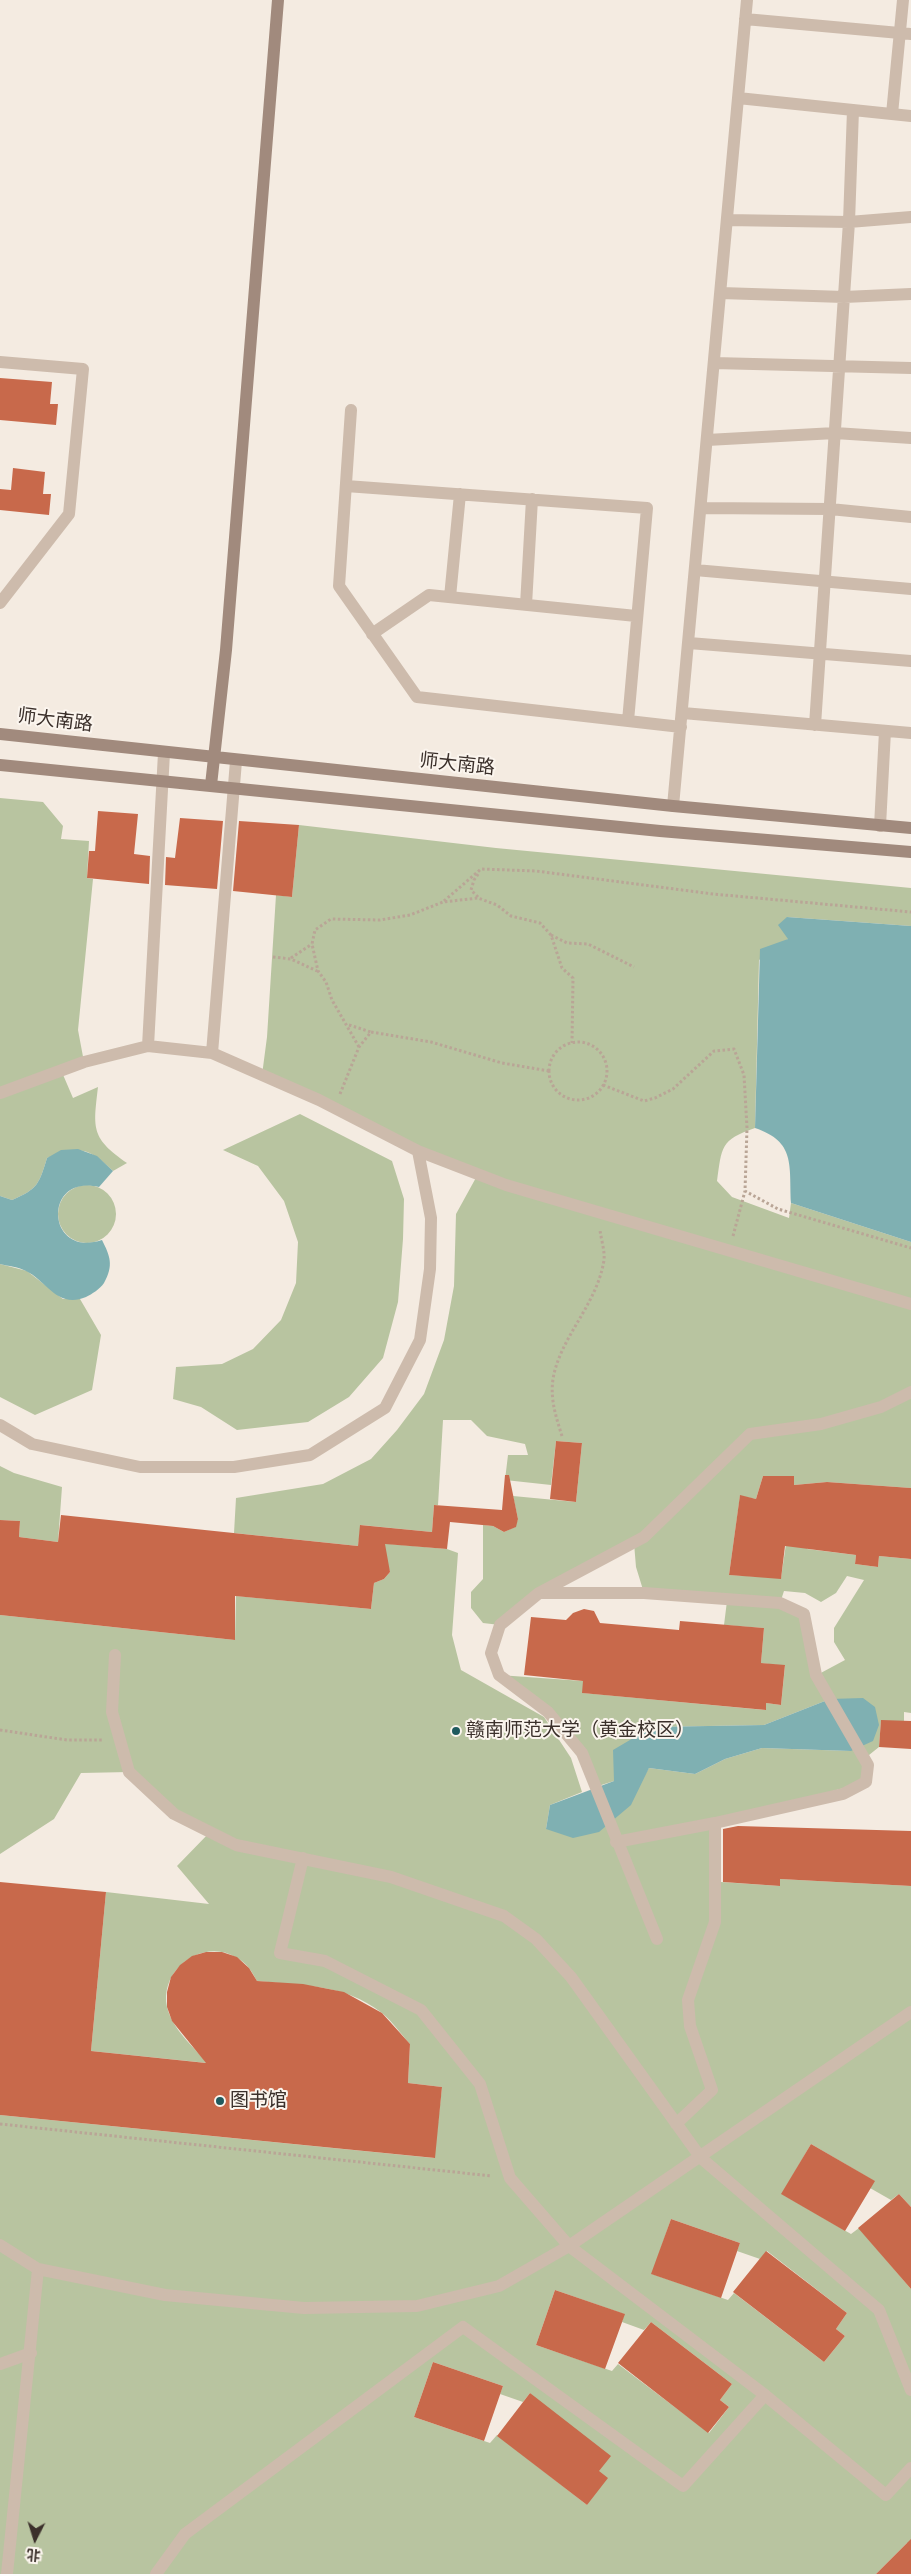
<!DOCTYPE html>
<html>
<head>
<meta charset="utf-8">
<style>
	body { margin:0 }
	#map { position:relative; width:911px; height:2574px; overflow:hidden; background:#f4ebe1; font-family:Signika,"Noto Sans SC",sans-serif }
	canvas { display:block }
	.north { position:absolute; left:10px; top:2514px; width:50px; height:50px; -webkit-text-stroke:4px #fbf5ee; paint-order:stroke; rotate:185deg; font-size:14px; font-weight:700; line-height:20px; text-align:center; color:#3b302b }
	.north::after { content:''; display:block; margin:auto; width:18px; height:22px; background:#3b302b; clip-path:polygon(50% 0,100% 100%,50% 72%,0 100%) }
</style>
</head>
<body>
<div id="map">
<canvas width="911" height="2574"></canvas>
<div class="north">北</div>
</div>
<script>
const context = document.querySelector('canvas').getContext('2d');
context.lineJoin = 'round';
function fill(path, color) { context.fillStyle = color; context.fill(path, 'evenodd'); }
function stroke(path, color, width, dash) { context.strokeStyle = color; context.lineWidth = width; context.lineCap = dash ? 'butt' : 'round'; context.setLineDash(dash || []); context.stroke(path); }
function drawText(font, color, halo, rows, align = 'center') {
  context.font = font + ' Signika,"Noto Sans SC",sans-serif'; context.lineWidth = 4; context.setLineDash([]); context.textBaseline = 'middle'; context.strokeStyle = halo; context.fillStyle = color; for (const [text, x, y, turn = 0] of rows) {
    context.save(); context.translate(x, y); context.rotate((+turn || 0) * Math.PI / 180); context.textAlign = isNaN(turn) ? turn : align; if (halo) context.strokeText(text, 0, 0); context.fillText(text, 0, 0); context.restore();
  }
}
fill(new Path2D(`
	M0,798L43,802L63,826L61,839L89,841L87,878L93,879L78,1030L84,1062L61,1070L73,1098L98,1087C93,1129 91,1138 127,1163L113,1171C86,1146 81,1147 47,1158C39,1184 38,1189 12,1200L0,1196Z
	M299,825L496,848L911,888V926L787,917L788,939L759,960L755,1128C720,1140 722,1147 717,1181L732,1197L789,1218L791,1203L911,1242V1488L827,1482L794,1485L793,1476H763L756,1499L740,1496L729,1575L781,1578L789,1524L808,1526L807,1549L856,1555L855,1564L878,1567L879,1556L911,1559V1713L904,1712V1721H881L879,1747L864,1759L866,1782L715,1823L721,1882L780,1886V1879L911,1886V2207L899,2194L891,2200L870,2188L874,2181L811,2144L782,2194L851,2234L859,2228L911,2289V2546L907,2543L876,2574H0V2115L434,2158L442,2087L408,2083L410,2044C401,2034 392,2021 382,2013C343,1983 303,1986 257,1981C252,1972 247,1963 237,1958C204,1937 159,1969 167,2007C172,2029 194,2047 207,2063L91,2051L106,1892L209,1904L177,1866L210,1832L174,1814L129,1772L81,1773L54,1819L0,1854V1615L235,1640L236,1596L371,1609L374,1583L384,1579L390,1572L379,1543L447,1549L458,1553L452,1635L461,1670L544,1717L571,1758L582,1792L550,1805L546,1829L642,1779L649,1768L695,1774L725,1759L762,1748L851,1751L830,1699L764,1725L652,1727L614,1781L595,1787L582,1753L548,1712L499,1675L583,1681V1693L765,1710L766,1703L781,1705L785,1666L761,1663L764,1628L724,1625L727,1601L644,1593L636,1567L634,1543L539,1593L500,1625L483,1623L471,1608V1592L483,1579V1525L493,1526L504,1532L515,1527L518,1519L513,1496L576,1502L582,1443L556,1441L551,1485L505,1480L508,1455H528L525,1444L487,1436L471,1420H443L438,1505H434L432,1532L361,1525L358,1546L234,1533L236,1498L323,1484L371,1459L397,1430L424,1394L444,1340L454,1286L456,1214L478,1174L262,1075L267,1037L276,895L292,897ZM847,1576L864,1580L834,1628V1642L845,1660L817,1675L804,1614L780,1603L784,1591L805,1593L821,1602L836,1593ZM671,2219L740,2243L737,2251L760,2259L767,2251L847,2313L836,2329L845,2336L824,2362L734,2293L728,2300L652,2274ZM555,2290L624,2314L622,2322L644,2330L651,2322L732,2384L720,2400L729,2407L709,2433L618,2364L612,2371L536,2345ZM433,2362L503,2386L500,2394L523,2402L530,2393L599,2471L587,2505L497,2435L490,2443L414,2417Z
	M300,1114L392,1161L404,1199L403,1239L398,1302L383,1358L349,1397L308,1422L237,1430L201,1407L173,1399L176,1367L222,1364L253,1349L281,1320L296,1283L298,1242L284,1201L258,1166L223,1150Z
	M58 1214a29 29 0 1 1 58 0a29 29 0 1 1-58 0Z
	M0,1264L27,1271L63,1299H80L101,1335L92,1390L35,1415L0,1397Z
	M0,1466L14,1473L62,1487L58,1542L19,1537L20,1521L0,1520Z`), '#b8c4a0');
fill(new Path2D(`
	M787,917L911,926V1242L791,1203C789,1165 796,1142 755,1128L760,949L788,939L778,925Z
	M78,1149L97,1156L113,1171L99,1187C42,1173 46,1259 102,1240C110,1256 114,1265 104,1283C100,1289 92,1294 86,1297C57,1309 47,1281 26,1271C19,1267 8,1266 0,1264V1196L12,1200C38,1189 39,1184 47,1158L61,1150Z
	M863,1698L875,1707L879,1725L873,1741L851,1751L762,1748L725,1759L695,1774L649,1768L631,1805L599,1832L573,1838L546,1829L550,1805L614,1781L613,1750L652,1727L764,1725L830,1699Z`), '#7fb0b2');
fill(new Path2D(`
	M0,378L52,382L50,404H58L56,425L0,420Z
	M13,468L45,472L43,494H51L49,515L0,510V489L11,490Z
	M98,811L138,814L134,854L150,856L149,884L87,878L89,851H95Z
	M180,818L223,821L217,889L165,885L166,857L175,858Z
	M239,821L299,825L292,897L233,891Z
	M556,1441L582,1443L576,1502L550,1499Z
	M505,1475H509L518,1519L516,1527L504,1532L493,1526L450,1522L447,1549L385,1544L390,1572L384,1579L374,1583L371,1609L235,1596V1640L0,1615V1520L20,1521L19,1537L58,1542L61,1515L358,1546L360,1525L432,1532L434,1505L502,1510Z
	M763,1476H794V1485L827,1482L911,1488V1559L879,1556L878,1567L855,1564L856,1555L785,1546L781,1579L729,1575L740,1495L756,1499Z
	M584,1609L594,1611L600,1623L679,1630L680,1621L764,1628L761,1663L785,1665L781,1705L766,1703V1710L582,1693L583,1681L524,1675L531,1617L566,1620L573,1613Z
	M881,1720L911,1721V1749L879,1747Z
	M738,1826L911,1831V1886L780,1879V1886L723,1882V1829Z
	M0,1882L106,1892L91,2051L206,2063L172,2021L167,2007V1992L171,1977L180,1965L192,1956L206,1952H222L237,1957L249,1968L257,1981L303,1984L344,1992L382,2013L410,2044L408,2083L442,2087L435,2158L0,2115Z
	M811,2144L875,2181L845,2231L781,2194Z
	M899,2194L911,2207V2289L858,2228Z
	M671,2219L740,2243L721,2298L651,2274Z
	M766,2251L847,2313L836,2329L845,2336L824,2362L733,2292Z
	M555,2290L625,2314L605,2369L536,2345Z
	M651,2322L732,2384L720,2400L729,2407L708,2433L618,2363Z
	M433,2362L503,2386L484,2441L414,2417Z
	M530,2393L611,2456L599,2471L608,2478L587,2505L497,2436Z
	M911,2539V2574H876Z`), '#c8694b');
stroke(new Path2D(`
	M478,897L471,890L474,880L479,873
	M444,901L481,869L536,871L713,894L911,912
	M551,935L567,943L588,944L634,967
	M273,957L291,959L317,971
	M291,958L312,944
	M349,1025L371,1032
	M549 1071a29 29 0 1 1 58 0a29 29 0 1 1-58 0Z
	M359,1047L332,1000L326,982L318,971L312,944L315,930L331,919L380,920L410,915L443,902L478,898L497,905L511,916L540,923L551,935L562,968L573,978L572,1043
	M603,1085L644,1101L655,1098L673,1089L714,1051L734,1049L744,1075L747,1128L745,1191L778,1209L911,1248
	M340,1094L359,1047L371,1032L431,1042L502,1063L549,1071
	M733,1236L745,1191
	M562,1436C556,1417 550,1399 553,1379C560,1337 597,1305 604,1260C605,1251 601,1239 600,1230
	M0,1730L67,1740H104
	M0,2124L492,2176`), '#b9a596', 3, [2.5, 2.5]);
stroke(new Path2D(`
	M745,19L911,34
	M738,98L911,116
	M892,114L903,0
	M727,220L849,222L911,217
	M721,293L844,297L911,294
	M0,362L83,369L69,514L0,603
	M714,363L911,368
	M351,410L339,586L417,697L681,727
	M707,440L835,433L911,438
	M346,486L647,508L628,721
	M701,508L830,509L911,517
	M695,570L911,589
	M450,597L460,494
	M526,605L532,499
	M372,634L429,595L636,616
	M689,643L911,661
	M683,713L911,733
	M815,725L849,222L853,110
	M673,806L747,0
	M880,826L885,731
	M148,1046L164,753
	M212,1053L236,761
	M0,1093L84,1062L148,1046L212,1053L319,1100L418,1151L506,1185L911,1304
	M0,1425L32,1444L140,1467H234L310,1455L385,1408L420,1340L430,1269L431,1218L418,1151
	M539,1593H644L780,1603L804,1614L816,1675L868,1765L866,1782L843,1794L715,1823V1922L688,2000L690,2026L712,2090L676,2124
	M115,1655L112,1712L129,1772L174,1814L236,1845L391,1877L504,1916L536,1939L571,1977L701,2158L879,2310L911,2390
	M616,1842L715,1823
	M303,1858L280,1953L325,1961L421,2010L480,2084L510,2178L569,2246L765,2395L886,2495L911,2468
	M657,1939L582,1753L548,1712L499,1675L491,1653L500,1625L539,1593L644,1537L750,1434L821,1424L881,1407L911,1392
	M0,2245L38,2269L7,2574
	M38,2269L165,2295L304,2308L417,2306L499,2286L569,2246L911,2012
	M0,2364L31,2353
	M156,2574L185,2534L463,2327L683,2486L765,2395`), '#cdbbac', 12);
stroke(new Path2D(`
	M0,734L673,806L911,828
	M0,765L660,831L911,852
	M211,785L226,650L278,0`), '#a18a7d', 12);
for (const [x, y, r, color] of [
	[456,1731,5,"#1f5a5e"],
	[220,2101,5,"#1f5a5e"]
]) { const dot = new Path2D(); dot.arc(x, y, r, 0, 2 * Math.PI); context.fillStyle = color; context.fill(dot); stroke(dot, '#fbf5ee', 2); }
drawText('19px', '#3b302b', '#fbf5ee', [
	["师大南路",55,721,7],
	["师大南路",457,765,6]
]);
drawText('19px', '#3b302b', '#fbf5ee', [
	["赣南师范大学（黄金校区）",466,1731],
	["图书馆",230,2101]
], 'left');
</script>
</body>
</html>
